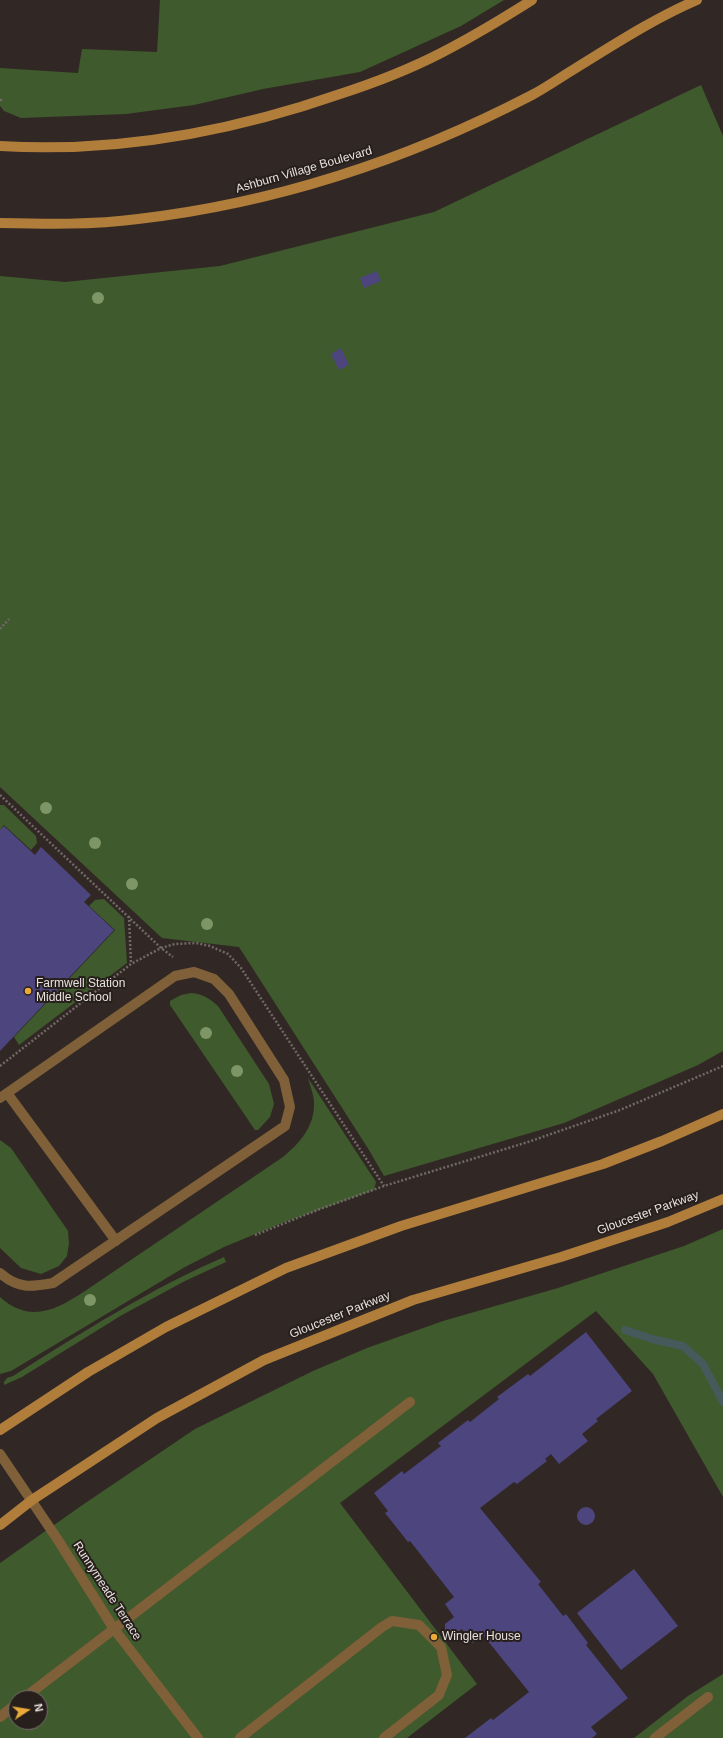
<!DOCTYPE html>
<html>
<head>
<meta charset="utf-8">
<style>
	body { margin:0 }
	#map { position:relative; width:723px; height:1738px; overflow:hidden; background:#312825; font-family:Helvetica,sans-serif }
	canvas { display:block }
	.north { position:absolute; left:8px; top:1690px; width:40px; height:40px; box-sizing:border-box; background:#271f1b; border:1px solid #746d69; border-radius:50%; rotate:78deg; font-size:11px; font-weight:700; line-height:16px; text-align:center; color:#e8e2df }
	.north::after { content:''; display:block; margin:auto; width:14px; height:18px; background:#e9aa38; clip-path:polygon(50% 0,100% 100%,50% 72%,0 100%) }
</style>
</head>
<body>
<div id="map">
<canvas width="723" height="1738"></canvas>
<div class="north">N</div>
</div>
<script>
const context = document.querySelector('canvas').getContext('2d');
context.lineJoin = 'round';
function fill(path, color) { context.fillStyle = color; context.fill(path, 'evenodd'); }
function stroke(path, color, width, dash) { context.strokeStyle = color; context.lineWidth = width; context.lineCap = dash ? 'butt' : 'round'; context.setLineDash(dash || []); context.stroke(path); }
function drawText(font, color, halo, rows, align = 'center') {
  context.font = font + ' Helvetica,sans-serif'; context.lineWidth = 4; context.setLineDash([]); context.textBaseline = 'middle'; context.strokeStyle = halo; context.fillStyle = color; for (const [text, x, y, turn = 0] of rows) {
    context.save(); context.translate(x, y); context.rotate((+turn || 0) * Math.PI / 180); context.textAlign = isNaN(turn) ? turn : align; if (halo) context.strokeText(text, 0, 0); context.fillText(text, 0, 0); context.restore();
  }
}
fill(new Path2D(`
	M160,0H504L461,26L360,72L263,89L194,105L126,114L21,118L4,111L0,106V68L78,73L82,49L157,52Z
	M701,85L723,136V1051L698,1065L564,1123L384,1176L369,1150L239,947L162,938L0,787V276L65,282L220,266L434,212Z
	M0,805H4L36,836L37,843L31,850L4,825L0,830Z
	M104,899L124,918L127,963L19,1045L14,1037L115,930L89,906L95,900Z
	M191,993C203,994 209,998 218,1006L269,1084L274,1104L270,1117L258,1130H255L170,1005V1001L181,995Z
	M308,1078L376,1182L374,1190L282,1223L224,1247L185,1267L11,1371L0,1374V1297C30,1324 56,1310 85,1291L283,1157C300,1143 315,1126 314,1102C314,1095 310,1086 308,1078Z
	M0,1140L11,1148L68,1231L69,1243L67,1256L59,1266L41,1274L21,1268L0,1248Z
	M723,1229V1497L653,1374L596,1311L340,1503L477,1684L407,1738H0V1563L81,1506L195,1429L313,1371L367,1348L443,1321L558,1288L684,1246ZM16,1698H40V1722H16Z
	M224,1257L226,1262L185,1281L122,1315L22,1377L4,1385V1382L7,1378L13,1376C81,1333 150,1289 224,1257Z
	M723,1674V1738H634L688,1696Z`), '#3f5a2c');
stroke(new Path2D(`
	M625,1330L652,1339L683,1346L703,1364L723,1402`), '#465a5c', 8);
fill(new Path2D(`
	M377,271L381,281L364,288L360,278Z
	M341,348L349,365L339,370L331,354Z
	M4,826L35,855L41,847L91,895L84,902L114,930L0,1051V830Z
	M586,1332L632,1391L596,1419L598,1421L582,1434L588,1441L559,1464L551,1454L545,1459L547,1461L517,1484L514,1482L480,1508L541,1582L538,1584L563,1616L566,1614L588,1643L586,1645L628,1698L591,1727L597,1734L592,1738H465L491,1718L493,1720L529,1692L483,1635L473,1643L462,1629L452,1636L445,1633V1624L454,1617L445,1604L454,1597L410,1541L408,1542L385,1513L388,1511L374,1493L402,1471L404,1474L441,1446L438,1443L468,1420L470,1422L499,1399L497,1397L528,1374L530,1376Z
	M577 1516a9 9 0 1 1 18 0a9 9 0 1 1-18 0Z
	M634,1569L678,1626L621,1670L577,1613Z`), '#4c457e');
stroke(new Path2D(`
	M0,100H3
	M0,629L9,619
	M0,795L161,948L173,957
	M129,916L131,964
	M0,1066L131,964L161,948L175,944L196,943L210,946L228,954L241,968L384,1186
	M255,1235L320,1209L384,1186L528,1142L620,1110L723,1066`), '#716966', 2.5, [2, 2]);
stroke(new Path2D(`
	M7,1093L116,1241
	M0,1098L175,976L194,972L214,979L229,994L284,1080L290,1107L285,1126L53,1283C31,1287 18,1289 0,1273
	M24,1698L410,1402
	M0,1717L16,1704
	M240,1738L382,1627L392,1621L419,1625L441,1647L447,1675L439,1695L384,1738
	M655,1738L708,1697`), '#806039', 10);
stroke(new Path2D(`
	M0,1454L58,1540L114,1629L198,1738`), '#806039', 10);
stroke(new Path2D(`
	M0,146C115,153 231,132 340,94C374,83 408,70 441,53C472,37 502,19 532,0
	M0,223C46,224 92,225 138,219C275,203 409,159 532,95C547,87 561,77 576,68C615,44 655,18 697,0
	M0,1430L88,1372L166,1327L286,1268L401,1226L603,1164L662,1141L723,1114
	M0,1525L32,1500L157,1418L264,1360L413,1300L561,1257L668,1222L723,1199`), '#b07d3b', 10);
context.fillStyle = '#7e9666';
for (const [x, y] of [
	[98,298],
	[46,808],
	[95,843],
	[132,884],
	[207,924],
	[206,1033],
	[237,1071],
	[90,1300]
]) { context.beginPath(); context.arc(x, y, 6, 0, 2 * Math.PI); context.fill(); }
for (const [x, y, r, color] of [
	[28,991,4,"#e9aa38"],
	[434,1637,4,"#e9aa38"]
]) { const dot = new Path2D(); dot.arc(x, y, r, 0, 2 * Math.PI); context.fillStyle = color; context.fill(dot); stroke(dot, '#271f1b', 1.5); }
drawText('12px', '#e8e2df', '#271f1b', [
	["Ashburn Village Boulevard",304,170,-16],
	["Gloucester Parkway",648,1213,-20],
	["Gloucester Parkway",340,1315,-22],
	["Runnymeade Terrace",107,1591,57]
]);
drawText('12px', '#e8e2df', '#271f1b', [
	["Farmwell Station",36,984],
	["Middle School",36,998],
	["Wingler House",442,1637]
], 'left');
</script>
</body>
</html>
